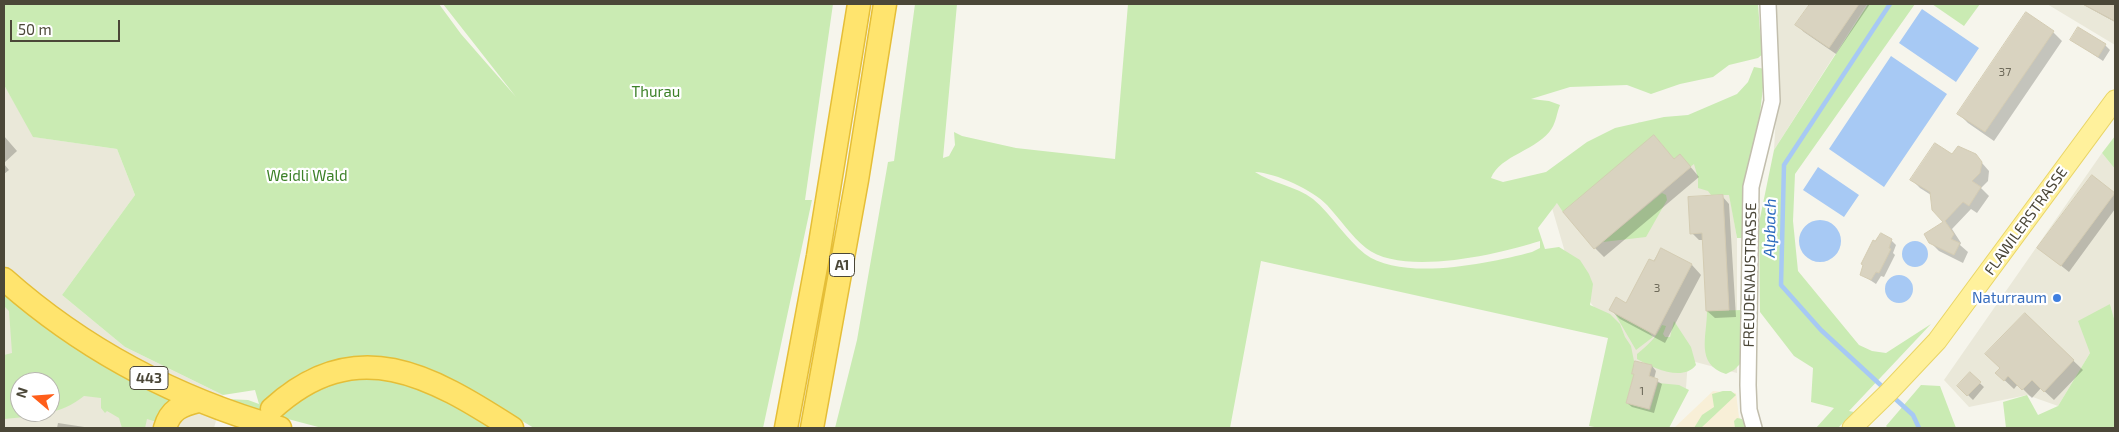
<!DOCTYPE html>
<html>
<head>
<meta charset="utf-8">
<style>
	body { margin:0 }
	#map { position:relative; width:2119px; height:432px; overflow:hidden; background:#f6f5ec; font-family:"Exo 2",sans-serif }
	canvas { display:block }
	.frame { position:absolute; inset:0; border:5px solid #4b4738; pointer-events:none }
	.north { position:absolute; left:10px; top:372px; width:50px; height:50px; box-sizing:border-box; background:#fff; border:1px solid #b7b5af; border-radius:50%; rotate:288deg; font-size:14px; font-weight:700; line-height:20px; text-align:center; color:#4b4738 }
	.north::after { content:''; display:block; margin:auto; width:18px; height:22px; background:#ff5e1a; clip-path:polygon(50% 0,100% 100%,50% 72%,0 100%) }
	.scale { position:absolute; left:10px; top:20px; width:110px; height:22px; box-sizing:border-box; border:2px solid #4b4738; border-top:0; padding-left:6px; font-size:15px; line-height:18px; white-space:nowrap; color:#4b4738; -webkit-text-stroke:4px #fff; paint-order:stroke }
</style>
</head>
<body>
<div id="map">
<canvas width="2119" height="432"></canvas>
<div class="frame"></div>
<div class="north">N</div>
<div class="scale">50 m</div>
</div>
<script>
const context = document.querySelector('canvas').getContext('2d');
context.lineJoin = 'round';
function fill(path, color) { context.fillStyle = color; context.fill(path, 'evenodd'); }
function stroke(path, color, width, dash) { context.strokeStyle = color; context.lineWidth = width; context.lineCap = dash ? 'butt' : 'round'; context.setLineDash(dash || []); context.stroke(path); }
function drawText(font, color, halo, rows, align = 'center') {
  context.font = font + ' "Exo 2",sans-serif'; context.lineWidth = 4.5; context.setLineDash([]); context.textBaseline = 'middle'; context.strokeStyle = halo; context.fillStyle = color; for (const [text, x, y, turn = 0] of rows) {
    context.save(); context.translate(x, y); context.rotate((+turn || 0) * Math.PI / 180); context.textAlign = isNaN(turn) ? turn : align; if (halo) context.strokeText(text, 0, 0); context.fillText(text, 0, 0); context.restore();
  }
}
fill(new Path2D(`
	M1775,4H1867L1774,150L1778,81Z
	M2047,4H2115V45Z
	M4,85L34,137L117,149L135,195L62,295L125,347L223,395L214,428H4ZM20,382H50V412H20Z
	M1639,122L1725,168L1737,238V373L1688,360L1686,388L1665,422L1610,407L1623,349L1572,276L1552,208Z
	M2102,153L2115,169V322L2110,304L2090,353L2058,406L2027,395L1969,407L1944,380Z`), '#eae8d9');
fill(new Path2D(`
	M1713,391L1736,393L1739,417L1747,428H1674Z`), '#f8efd7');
fill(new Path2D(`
	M4,4H439L461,34L516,97L443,4H833L805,200H812L763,428H534L500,408L397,360L359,357L340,359L306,370L282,385L260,405L276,410L317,382L387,373L502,428H322L269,414L226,399L248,400L259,404L255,390L223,395L125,347L62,295L135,195L117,149L33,137L4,85Z
	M915,4H957L943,158L949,156L955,145L954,132L962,136L1016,148L1115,159L1128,4H1758L1760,31L1764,53L1758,58L1729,65L1713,77L1680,84L1651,94L1627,85L1570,87L1531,99L1549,101L1560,105C1557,112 1556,122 1552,128C1539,150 1500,155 1491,178L1503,182L1546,172L1587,142L1615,128L1664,117L1688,115L1737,94L1748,82L1754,67L1765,69L1760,114L1747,169L1742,238H1737L1729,195H1711L1708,191L1698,188V178L1694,164L1690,167L1680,154L1674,159L1655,136L1563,212L1557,203L1538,228L1545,249L1559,247L1580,260L1589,274L1593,284L1590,305L1610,314L1620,324L1625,337L1631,346L1634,361V374L1626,403L1650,410L1658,383L1679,385L1689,390L1669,428H1600L1589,426L1608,338L1261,261L1230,428H835L857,340L888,162L894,161ZM1255,172C1276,173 1313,190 1327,205C1340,219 1351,236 1366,248C1402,277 1500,254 1540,241V248L1532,252C1491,263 1402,282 1365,254C1346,239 1332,215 1313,199C1296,186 1271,183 1255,172Z
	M1868,4H1915L1795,174L1793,221L1798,271L1859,345L1872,351L1886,353L1931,324L1849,411L1854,412L1838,428H1816L1834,408L1811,402L1813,368L1794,356L1760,312L1759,223L1774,150Z
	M1932,4H1980L1964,26Z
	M2115,136V169L2102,153Z
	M1662,193L1666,195L1667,200L1646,237L1603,242Z
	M4,291C57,337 105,372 171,401L160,423L147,419L145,428H122L119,418L107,411L105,413L101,408V398L84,396C61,415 32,416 4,419V355L12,353L9,311L4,306ZM20,382H50V412H20Z
	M2110,304L2115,322V428H2006L2003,402L2027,395L2038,415L2058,406L2090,353L2078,321Z
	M1743,310L1741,363L1734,370L1726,374C1695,364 1707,337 1707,311Z
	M1615,314L1649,332L1653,337L1636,350Z
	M1674,321L1691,347L1696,365C1683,382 1653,368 1637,359V354C1648,345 1656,338 1662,325L1666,326L1663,334L1665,337H1670Z
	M1921,385L1940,386L1956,428H1888L1886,426Z
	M1723,391H1731L1736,395L1701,428H1694L1702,415L1714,407L1712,394Z
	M1737,418L1742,419L1747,428H1735L1734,421Z`), '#caebb3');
fill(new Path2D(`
	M1922,9L1979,48L1956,82L1899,43Z
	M1891,56L1947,94L1884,187L1829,149Z
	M1818,167L1859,195L1844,217L1803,190Z
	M1799 241a21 21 0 1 1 42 0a21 21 0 1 1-42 0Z
	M1902 254a13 13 0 1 1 26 0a13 13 0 1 1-26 0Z
	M1885 289a14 14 0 1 1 28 0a14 14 0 1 1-28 0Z`), '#a7c9f4');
fill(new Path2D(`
	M1811,4H1870L1836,54L1804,32L1797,25Z
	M2082,4H2115V22Z
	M2053,32L2062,41L1994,141L1968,123L1959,114Z
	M2072,40L2105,45L2110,50L2103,61Z
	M4,136L17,151L4,163Z
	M1975,155L1989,171L1988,181L1981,188L1989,196L1977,213L1971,209L1952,229L1961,243L1960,245L1968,252L1963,263L1939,251L1930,242L1945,222L1931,195L1920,188L1912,180L1953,156Z
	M1674,160L1689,165L1699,177L1604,257L1595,248Z
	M4,164L9,170L4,174Z
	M2092,177L2115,195V209L2069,272L2039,248Z
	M1722,196L1729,204L1736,317L1715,318L1707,311L1703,240H1699L1692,233Z
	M1891,240L1896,245L1893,253L1895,255L1884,277L1881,276L1876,284L1861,274Z
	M1661,249L1692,265L1701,275L1665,343L1620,319L1611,310L1627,304Z
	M2025,314L2083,370L2054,400L2041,388L2032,398L2018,384L2014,389L1997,373L2002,368Z
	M1652,366L1656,371L1654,379L1662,384L1654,413L1632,407L1627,403L1635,375L1633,373Z
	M1970,374L1984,387L1973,400L1959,386Z
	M58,423L91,428H57Z`), '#0003');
stroke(new Path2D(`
	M1886,390L1821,330L1781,285L1784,165L1890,4
	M1891,395L1913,415L1919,428`), '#a7c9f4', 4.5);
const building = new Path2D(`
	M1810,4H1859L1829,48L1795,25Z
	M2083,4H2115V21Z
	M2026,12L2054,31L1985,132L1957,114Z
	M2078,27L2106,44L2098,57L2070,40Z
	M1654,135L1674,159L1680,154L1691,167L1594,249L1563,212Z
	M1935,143L1952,154L1958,146L1976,154L1982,162L1980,173L1972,181L1981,187L1969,206L1963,202L1945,221L1954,234L1951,239L1960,243L1954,255L1929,243L1924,234L1943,222L1932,210L1930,192L1910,180Z
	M2092,175L2115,193L2061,266L2037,248Z
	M1723,195L1729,310L1706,311L1702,233L1690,234L1688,197Z
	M1881,233L1892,239L1889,248L1891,249L1879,273L1876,272L1871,280L1860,275L1863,265L1861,264L1873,240L1875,241Z
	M1661,248L1692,264L1655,335L1609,310L1616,297L1626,303L1649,259L1654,261Z
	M2025,313L2074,360L2044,392L2032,380L2022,390L2008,376L2004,381L1995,373L2000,368L1985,354Z
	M1635,361L1652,365L1649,376L1658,379L1649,409L1626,403L1634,374H1632Z
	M1970,372L1981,382L1967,396L1957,386Z`);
fill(building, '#d9d3c0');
stroke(building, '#d4ccb3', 1);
const minor = new Path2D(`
	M1754,428L1749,410L1748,385L1751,187L1772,101L1768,4`);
const major = new Path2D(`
	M1852,428L1889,392L1937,341L2115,100`);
const highway = new Path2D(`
	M4,279C84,350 178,399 280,428
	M272,409C356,332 431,376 512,428
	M165,428C170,410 181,405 198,401
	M786,428L818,256L859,4
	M812,428L857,180L885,4`);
stroke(minor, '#c2bead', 18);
stroke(major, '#e9d566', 21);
stroke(highway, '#e5be37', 25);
stroke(minor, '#fff', 15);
stroke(major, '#fff19c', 19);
stroke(highway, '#ffe46e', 22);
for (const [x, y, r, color] of [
	[2057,298,5,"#3f7fe0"]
]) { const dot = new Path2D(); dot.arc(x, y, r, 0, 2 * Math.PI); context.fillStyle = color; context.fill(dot); stroke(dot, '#fff', 2); }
drawText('12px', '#6e6a5a', null, [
	["37",2005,72],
	["3",1657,288],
	["1",1642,391]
]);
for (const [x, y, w] of [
	[842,265,25],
	[149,378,38]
]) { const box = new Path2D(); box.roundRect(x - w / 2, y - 11.5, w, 23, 4); context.fillStyle = '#fff'; context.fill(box); stroke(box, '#4b4738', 1); }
drawText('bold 14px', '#4b4738', null, [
	["A1",842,265],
	["443",149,378]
]);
drawText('15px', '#3c8128', '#fff', [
	["Thurau",656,92],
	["Weidli Wald",307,176]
]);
drawText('15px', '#4b4738', '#fff', [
	["FLAWILERSTRASSE",2026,221,-54],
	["FREUDENAUSTRASSE",1750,275,-89]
]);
drawText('15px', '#366cbe', '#fff', [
	["Naturraum",2047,298]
], 'right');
drawText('italic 16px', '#2b6abe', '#fff', [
	["Alpbach",1770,228,-89]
]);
</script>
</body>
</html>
